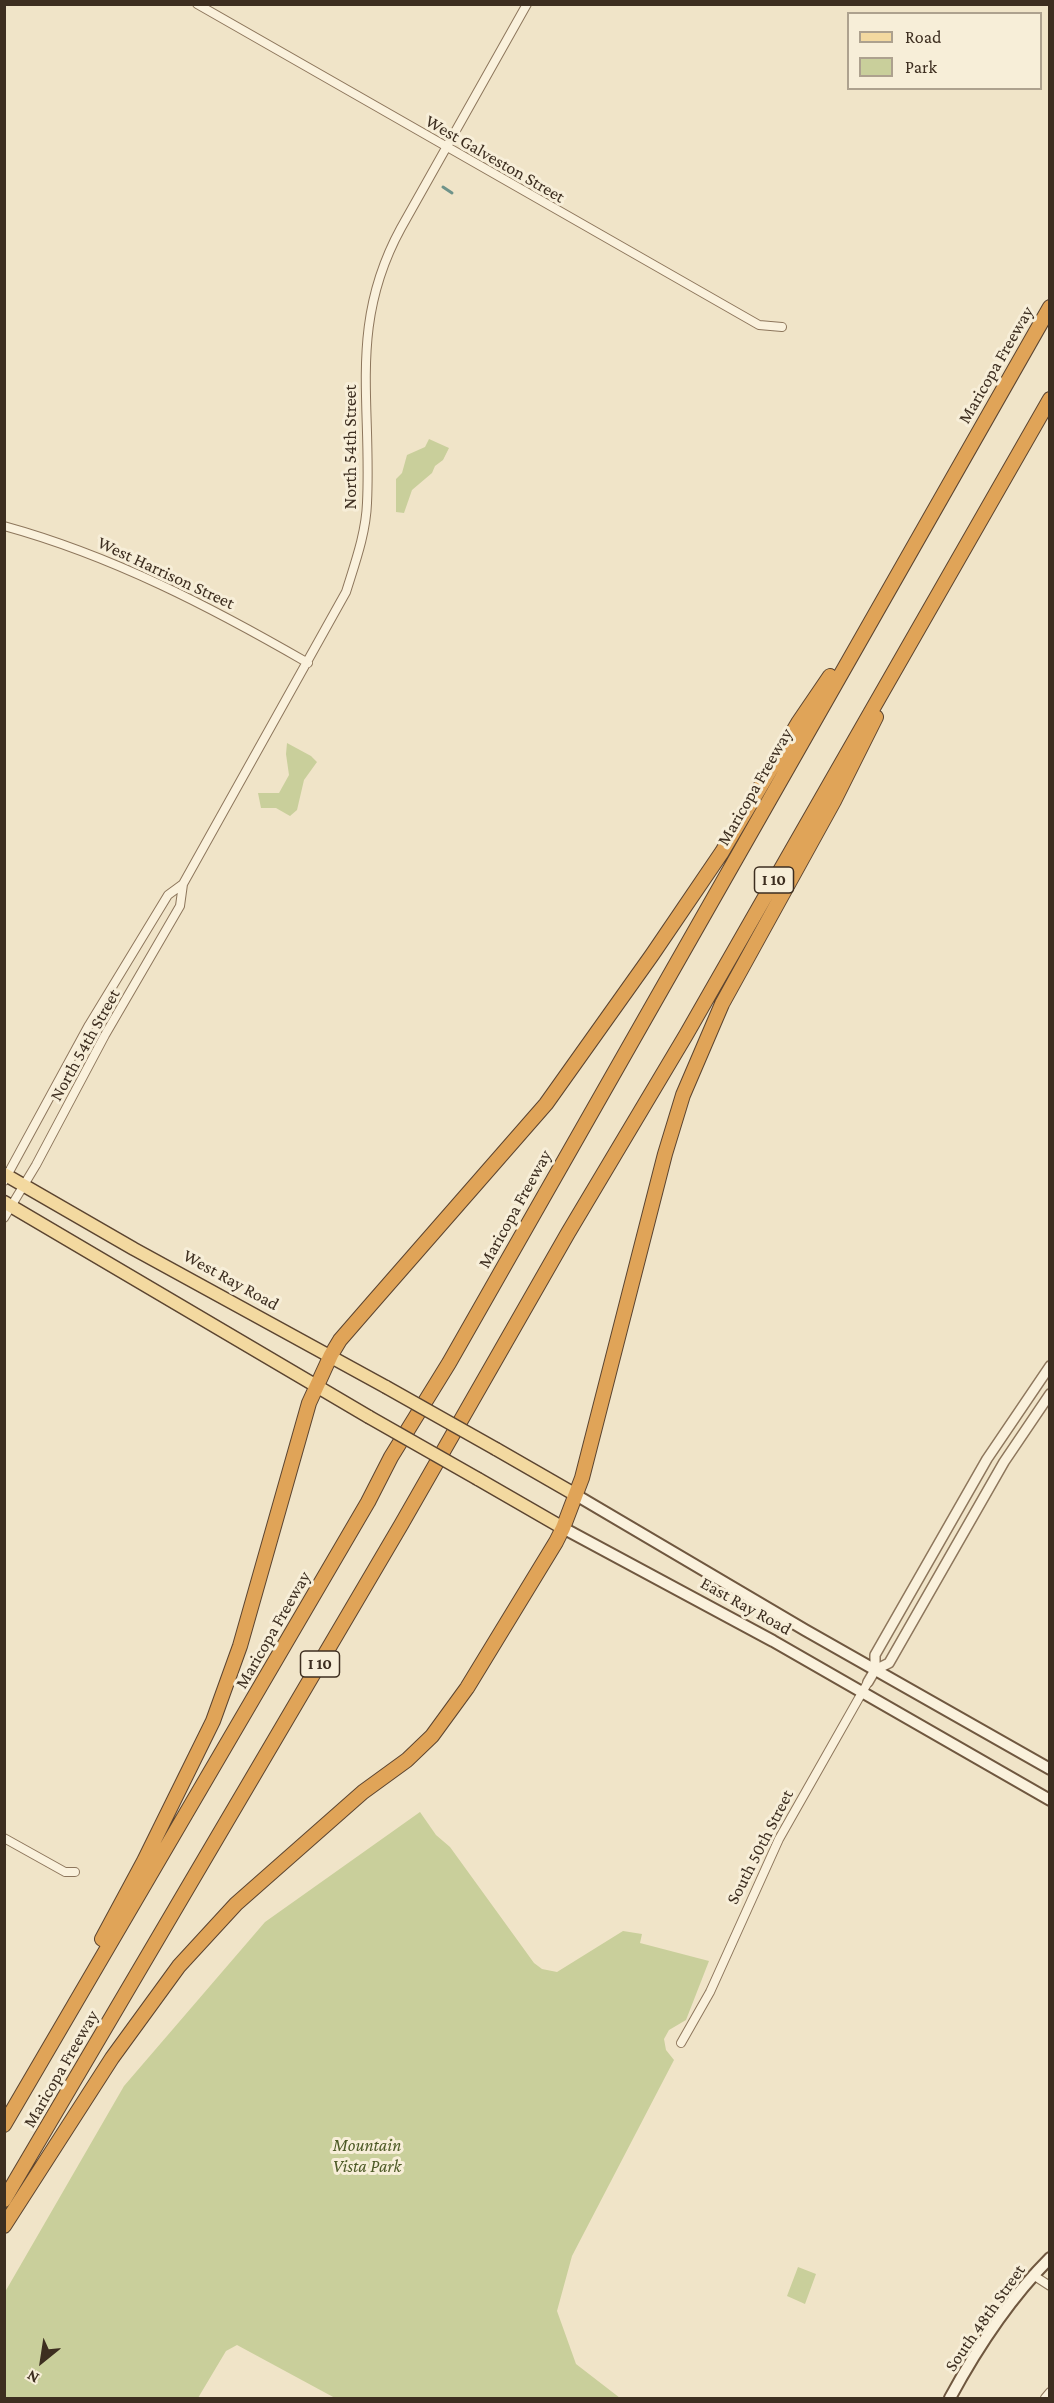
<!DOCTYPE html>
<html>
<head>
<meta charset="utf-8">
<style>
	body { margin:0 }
	#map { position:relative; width:1054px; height:2403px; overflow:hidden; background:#f0e4c8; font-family:"Crimson Pro",serif }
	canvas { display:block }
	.frame { position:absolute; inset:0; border:6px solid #3d2e20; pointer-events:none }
	.legend { position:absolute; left:847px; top:12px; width:195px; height:78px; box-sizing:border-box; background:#f7eed8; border:2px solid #ada18e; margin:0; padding:8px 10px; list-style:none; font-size:18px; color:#3d2e20 }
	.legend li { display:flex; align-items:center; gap:12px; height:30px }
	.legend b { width:30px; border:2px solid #ada18e }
	.north { position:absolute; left:12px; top:2331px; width:60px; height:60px; -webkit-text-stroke:4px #f7eed8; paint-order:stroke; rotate:210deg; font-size:16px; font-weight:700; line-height:24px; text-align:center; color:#3d2e20 }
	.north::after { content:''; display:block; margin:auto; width:21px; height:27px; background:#3d2e20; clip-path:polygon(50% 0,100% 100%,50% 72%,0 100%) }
</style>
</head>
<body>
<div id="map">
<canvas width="1054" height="2403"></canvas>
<div class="frame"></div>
<ul class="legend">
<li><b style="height:8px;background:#f3d9a0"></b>Road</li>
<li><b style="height:16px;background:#c9cf9b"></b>Park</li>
</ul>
<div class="north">N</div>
</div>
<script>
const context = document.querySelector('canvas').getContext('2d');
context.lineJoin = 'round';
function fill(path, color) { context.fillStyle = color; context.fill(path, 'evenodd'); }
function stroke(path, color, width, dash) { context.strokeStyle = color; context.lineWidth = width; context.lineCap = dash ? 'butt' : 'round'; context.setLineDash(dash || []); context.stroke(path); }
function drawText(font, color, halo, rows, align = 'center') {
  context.font = font + ' "Crimson Pro",serif'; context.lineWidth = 6; context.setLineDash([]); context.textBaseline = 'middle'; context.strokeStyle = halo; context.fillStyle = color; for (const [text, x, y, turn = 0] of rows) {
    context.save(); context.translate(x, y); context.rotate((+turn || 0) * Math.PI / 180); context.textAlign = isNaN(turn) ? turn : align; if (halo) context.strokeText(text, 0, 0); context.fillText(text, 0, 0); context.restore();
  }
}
fill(new Path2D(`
	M429,439L449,448L443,460L435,466L432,473L412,490L404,513L396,512V479L402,473L407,455L425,447Z
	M287,743L311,756L317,762L304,780L297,810L290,816L276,808H261L258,793H279L289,775L286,754Z
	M420,1812L436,1835L450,1847L534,1963L542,1969L557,1972L623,1931L642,1934L640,1943L709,1961L686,2020L669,2030L664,2039L666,2050L674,2060L572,2256L557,2311L576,2364L620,2398H335L237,2345L226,2351L198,2398H5V2292L124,2086L265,1922Z
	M798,2267L816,2274L805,2304L787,2296Z`), '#c9cf9b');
stroke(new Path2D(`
	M443,187L452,193`), '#6f938a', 3);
const minor = new Path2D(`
	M197,4L759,325L782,327
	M4,526C113,556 211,607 308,663
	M4,1181L89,1025L168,895L183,884
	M4,1218L36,1165L105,1035L180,906L183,884L346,592C355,563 366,533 367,503C372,401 348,325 401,228L527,4
	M4,1838L65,1872H75
	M681,2043L710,1992L779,1839L868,1682
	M1033,2275L1050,2286
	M1045,2398L1050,2392`);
const tertiary = new Path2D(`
	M875,1670L889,1663L1004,1462L1050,1394
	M868,1682L875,1670V1655L987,1459L1050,1366`);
const secondary = new Path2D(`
	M576,1495L805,1630L1050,1769
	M563,1528L773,1641L1050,1800
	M950,2398C977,2348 1009,2299 1050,2258`);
const primary = new Path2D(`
	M4,1174L134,1249L386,1387
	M4,1202L369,1417
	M496,1449L576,1495
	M478,1479L563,1528`);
const motorway = new Path2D(`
	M102,1939L144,1861L213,1721L240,1646L309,1403L331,1355L340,1340L373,1302L546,1104L652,955L722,852L798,723L830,676
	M4,2125L368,1502L391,1457L449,1363L1050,307
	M4,2200L401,1525L568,1233L686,1035L1050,399
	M4,2226L112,2058L179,1966L236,1904L363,1792L407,1760L432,1736L467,1688L556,1542L563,1528L582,1478L665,1154L683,1095L722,1004L834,801L876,717`);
stroke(minor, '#8d765c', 10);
stroke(tertiary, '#8d765c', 12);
stroke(secondary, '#6f573f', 14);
stroke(primary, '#5b4430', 15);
stroke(motorway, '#5b4430', 16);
stroke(minor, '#faf1dc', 8);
stroke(tertiary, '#faf1dc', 9);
stroke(secondary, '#faf1dc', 10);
stroke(primary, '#f3d9a0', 12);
stroke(motorway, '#e0a458', 14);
const primaryBridge = new Path2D(`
	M386,1387L496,1449
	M369,1417L478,1479`);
stroke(primaryBridge, '#5b4430', 15, []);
stroke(primaryBridge, '#f3d9a0', 12);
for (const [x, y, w] of [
	[774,880,39],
	[320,1664,39]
]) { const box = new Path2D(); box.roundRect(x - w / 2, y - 13, w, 26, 4.5); context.fillStyle = '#f7eed8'; context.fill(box); stroke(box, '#3d2e20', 1.5); }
drawText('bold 16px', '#3d2e20', null, [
	["I 10",774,880],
	["I 10",320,1664]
]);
drawText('18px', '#3d2e20', '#f7eed8', [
	["West Galveston Street",495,159,30],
	["Maricopa Freeway",996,365,-60],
	["North 54th Street",350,447,-90],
	["West Harrison Street",166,573,25],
	["Maricopa Freeway",755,787,-60],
	["North 54th Street",85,1045,-61],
	["Maricopa Freeway",515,1209,-61],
	["West Ray Road",231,1280,29],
	["East Ray Road",746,1606,29],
	["Maricopa Freeway",273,1630,-60],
	["South 50th Street",760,1847,-63],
	["Maricopa Freeway",61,2069,-60],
	["South 48th Street",985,2318,-55]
]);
drawText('italic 18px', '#4d5a26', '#f7eed8', [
	["Mountain",367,2145],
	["Vista Park",367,2166]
]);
</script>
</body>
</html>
